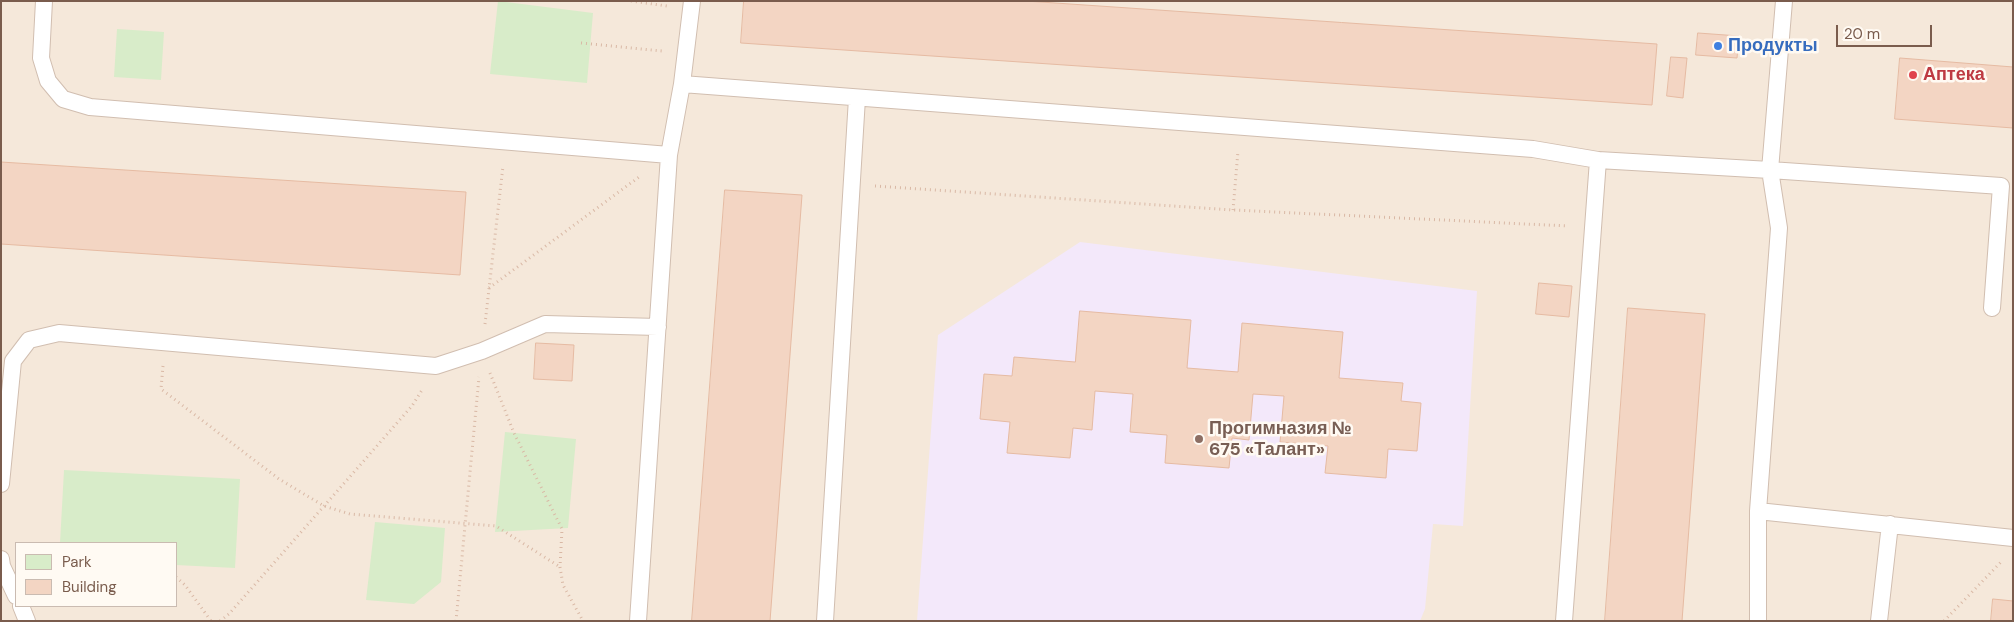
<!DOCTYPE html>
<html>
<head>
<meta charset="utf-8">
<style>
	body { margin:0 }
	#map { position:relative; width:2014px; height:622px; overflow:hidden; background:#fdf6ec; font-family:"DM Sans",sans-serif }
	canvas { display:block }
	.frame { position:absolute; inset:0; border:2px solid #7a5c4d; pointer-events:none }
	.legend { position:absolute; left:15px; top:542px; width:162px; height:65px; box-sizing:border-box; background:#fffaf3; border:1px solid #cabbb1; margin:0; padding:6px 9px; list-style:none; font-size:15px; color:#7a5c4d }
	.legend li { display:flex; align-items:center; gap:10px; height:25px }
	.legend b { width:25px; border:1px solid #cabbb1 }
	.scale { position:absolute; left:1836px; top:25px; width:96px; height:22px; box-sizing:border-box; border:2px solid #7a5c4d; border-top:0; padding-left:6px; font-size:15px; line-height:18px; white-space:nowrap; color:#7a5c4d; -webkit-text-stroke:4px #fffaf3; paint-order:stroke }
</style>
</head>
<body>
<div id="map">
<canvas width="2014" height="622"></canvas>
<div class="frame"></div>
<ul class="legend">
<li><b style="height:14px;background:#d8ecc9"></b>Park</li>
<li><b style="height:14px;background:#f3d5c3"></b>Building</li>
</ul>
<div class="scale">20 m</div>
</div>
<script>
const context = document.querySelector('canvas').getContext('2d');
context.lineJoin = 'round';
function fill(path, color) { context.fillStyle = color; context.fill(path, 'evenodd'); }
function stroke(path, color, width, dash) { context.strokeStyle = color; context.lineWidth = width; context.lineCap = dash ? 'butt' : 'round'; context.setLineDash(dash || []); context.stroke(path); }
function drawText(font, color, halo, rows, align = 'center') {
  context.font = font + ' "DM Sans",sans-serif'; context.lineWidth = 5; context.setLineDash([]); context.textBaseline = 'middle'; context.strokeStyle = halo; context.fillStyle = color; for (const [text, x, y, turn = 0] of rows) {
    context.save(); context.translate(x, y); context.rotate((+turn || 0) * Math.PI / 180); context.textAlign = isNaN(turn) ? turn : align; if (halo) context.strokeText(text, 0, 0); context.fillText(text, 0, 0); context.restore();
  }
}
fill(new Path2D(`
	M1,1H2013V621H1ZM16,543H176V606H16Z`), '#f5e8da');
fill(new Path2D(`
	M1080,242L1477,291L1463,526L1433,524L1425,609L1420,621H917L938,335Z`), '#f3e8fa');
fill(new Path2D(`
	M498,1L593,13L587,83L490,74Z
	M117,29L164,32L161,80L114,77Z
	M505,432L576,439L568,528L495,532Z
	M64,470L240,479L235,568L176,565V543H60Z
	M375,522L445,528L441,582L414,604L366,600Z`), '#d8ecc9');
const building = new Path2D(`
	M744,1H1026L1657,44L1652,105L741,43Z
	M1698,33L1739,36L1737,58L1696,55Z
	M1671,57L1687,58L1683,98L1667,96Z
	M1900,58L2013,67V128L1895,119Z
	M1,162L466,192L460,275L1,244Z
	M725,190L802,195L770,621H692Z
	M1539,283L1572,286L1569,317L1536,314Z
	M1628,308L1705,314L1682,621H1605Z
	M1080,311L1191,320L1187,368L1238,372L1242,323L1343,332L1339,378L1403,383L1401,401L1421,403L1417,451L1388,449L1386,478L1325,473L1328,446L1280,442L1284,396L1253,394L1249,440L1232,438L1229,468L1165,463L1167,435L1130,432L1133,394L1095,391L1092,430L1073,428L1070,458L1007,453L1010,422L980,419L984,374L1012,376L1014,357L1075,362Z
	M536,343L574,345L572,381L534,379Z
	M1993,599L2013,601V621H1991Z`);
fill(building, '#f3d5c3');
stroke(building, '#e6bba3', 1);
const service = new Path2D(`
	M44,1L41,58L48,81L63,99L90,107L669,155
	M682,84L1533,149L1598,160L1564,621
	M1598,160L1770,170L1784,1
	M1992,308L2001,186L1770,170L1779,228L1758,511L2013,538
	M1,484L13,361L29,340L59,333L436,366L482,351L545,324L658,327
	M1758,511V621
	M1,559L2,566L16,596
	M21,606L27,621
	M638,621L669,155L682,84L692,1
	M825,621L857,98
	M1879,621L1890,524`);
stroke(service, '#d1beb0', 18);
stroke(new Path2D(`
	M631,1L667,6
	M581,43L662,51
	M875,186L1233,210L1568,226
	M1233,210L1238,151
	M489,288L639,177
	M485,324L503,166
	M163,366L161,389L279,479L324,506L350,514L496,526L560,567
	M490,373L514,433L562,529L560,567L563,585L583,621
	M176,577L185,585L211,621
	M220,621L229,614L412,406L422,390
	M456,621L479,377
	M1944,621L2002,561`), '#d9b8a5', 3, [1, 4]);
stroke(service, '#fff', 16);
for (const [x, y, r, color] of [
	[1718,46,5,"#3f7fe0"],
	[1913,75,5,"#e0444e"],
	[1199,439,5,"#8d6e63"]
]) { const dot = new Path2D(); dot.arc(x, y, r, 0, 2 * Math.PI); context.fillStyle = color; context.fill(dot); stroke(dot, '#fffaf3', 2); }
drawText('bold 18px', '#366cbe', '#fffaf3', [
	["Продукты",1728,46]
], 'left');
drawText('bold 18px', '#be3a42', '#fffaf3', [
	["Аптека",1923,75]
], 'left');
drawText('bold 18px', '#785e54', '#fffaf3', [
	["Прогимназия №",1209,429],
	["675 «Талант»",1209,450]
], 'left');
</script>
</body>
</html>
